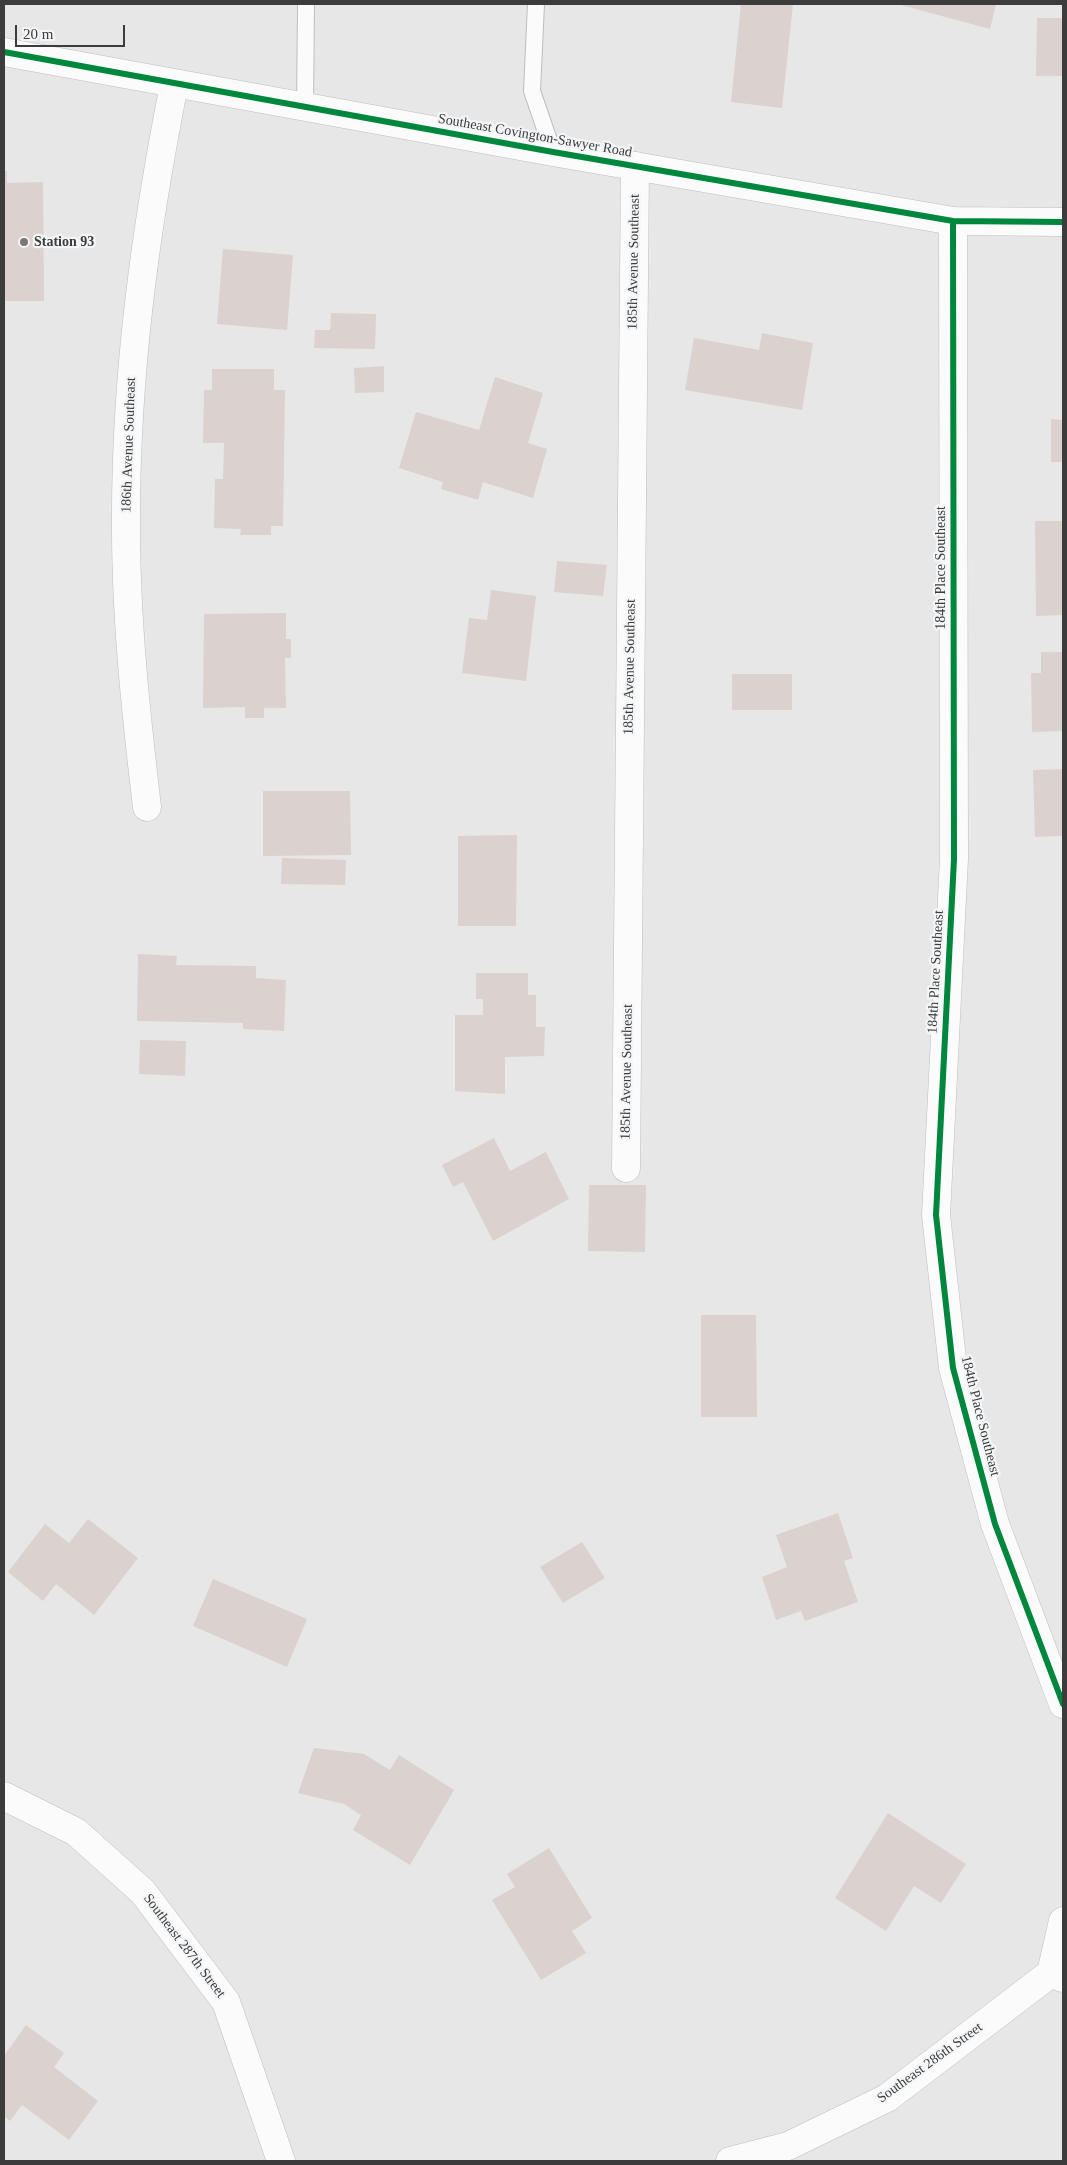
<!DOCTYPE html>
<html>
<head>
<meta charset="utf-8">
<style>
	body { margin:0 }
	#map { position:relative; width:1067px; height:2165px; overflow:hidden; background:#e7e7e7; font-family:"Times New Roman",serif }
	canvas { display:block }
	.frame { position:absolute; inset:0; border:5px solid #3c3c3d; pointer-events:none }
	.scale { position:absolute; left:15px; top:25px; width:110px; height:22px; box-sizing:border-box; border:2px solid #3c3c3d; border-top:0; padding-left:6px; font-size:15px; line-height:18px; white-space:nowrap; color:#3c3c3d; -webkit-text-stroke:4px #f4f5f6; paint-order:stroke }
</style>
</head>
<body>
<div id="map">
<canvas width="1067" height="2165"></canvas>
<div class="frame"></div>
<div class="scale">20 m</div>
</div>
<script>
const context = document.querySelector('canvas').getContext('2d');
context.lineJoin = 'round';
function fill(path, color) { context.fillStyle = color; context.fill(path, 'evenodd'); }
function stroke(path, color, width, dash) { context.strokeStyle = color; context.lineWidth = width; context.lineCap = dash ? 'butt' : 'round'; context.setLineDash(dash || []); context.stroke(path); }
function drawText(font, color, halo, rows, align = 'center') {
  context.font = font + ' "Times New Roman",serif'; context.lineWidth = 4.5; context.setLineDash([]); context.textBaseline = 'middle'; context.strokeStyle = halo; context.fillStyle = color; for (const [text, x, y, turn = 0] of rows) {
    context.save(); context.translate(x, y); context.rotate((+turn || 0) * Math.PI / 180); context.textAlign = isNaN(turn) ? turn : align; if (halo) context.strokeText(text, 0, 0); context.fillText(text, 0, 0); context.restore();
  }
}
fill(new Path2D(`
	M741,4H793L782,108L731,102Z
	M901,4H996L990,29L901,5Z
	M1037,18H1063V76H1036Z
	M4,171H7V183L43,182L44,301H4Z
	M223,249L293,255L287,330L217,324Z
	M331,313L376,314L375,349L314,348L315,330H330Z
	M762,333L813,343L802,410L685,390L694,338L759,350Z
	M384,366V392L355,393L354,368Z
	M212,369H274V390H285L283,526H271V535H240L241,529L214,528L215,479H223L224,443H203L204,390H212Z
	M495,377L543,393L528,443L547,449L533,498L483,482L478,500L441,489L443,482L399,468L416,412L479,430Z
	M1051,419L1063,420V462H1051Z
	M1035,521H1063V615L1036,616Z
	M557,561L607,565L603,596L554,592Z
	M491,590L536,596L526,681L462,673L469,618L487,620Z
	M286,613V639H291V658H285L286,708H264V718H245V707L203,708L204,614Z
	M1041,652H1063V731L1032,732L1031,673H1041Z
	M732,674H792V710H732Z
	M1063,769V836L1035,837L1033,770Z
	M263,791H350L351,855L263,856Z
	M517,835L516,926H458V836Z
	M282,858L346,860L345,885L281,884Z
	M138,954L177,956L176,965L256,966V978L286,980L284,1031L243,1029V1023L137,1021Z
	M476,973H528V995H536V1027H545L544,1056L505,1057V1094L455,1091V1015H483V999H476Z
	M140,1040L186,1041L185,1076L139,1074Z
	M494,1138L510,1171L546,1152L569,1199L493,1241L463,1182L453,1187L442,1165Z
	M589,1185H646L645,1252L588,1251Z
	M701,1315H756L757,1417H701Z
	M838,1513L853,1558L844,1561L858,1602L805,1621L801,1611L776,1620L762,1577L787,1567L776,1535Z
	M88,1519L138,1558L94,1615L56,1584L43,1601L8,1572L45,1524L69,1543Z
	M582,1542L605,1578L563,1603L540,1567Z
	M213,1579L307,1619L287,1667L193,1626Z
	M314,1748L364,1754L390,1770L399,1755L454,1790L410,1865L353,1830L361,1815L344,1804L298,1793Z
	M888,1813L966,1864L941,1903L914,1886L886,1931L835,1898Z
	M549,1848L592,1918L572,1931L586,1953L541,1980L492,1900L515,1887L507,1874Z
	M26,2025L64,2053L54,2067L98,2101L69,2140L22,2105L10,2121L4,2116V2056Z`), '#dbd1cf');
const service = new Path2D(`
	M536,4L532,91L553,152
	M305,108L306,4`);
const minor = new Path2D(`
	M953,221L954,859L936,1215L953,1368L995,1524L1063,1704
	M147,807C136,714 126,621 126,528C125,378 145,231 174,85
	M626,1168L635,166
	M4,1796L76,1832L143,1892L226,2002L281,2161
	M1051,1973L1063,1921
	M730,2161L788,2146L887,2098L1051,1973L1063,1978`);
const tertiary = new Path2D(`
	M4,52L553,152L953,221L1063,222`);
stroke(service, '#bebebe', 18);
stroke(minor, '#bebebe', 29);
stroke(tertiary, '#bebebe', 29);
stroke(service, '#fbfbfb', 16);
stroke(minor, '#fbfbfb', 28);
stroke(tertiary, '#fbfbfb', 28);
stroke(new Path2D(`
	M4,52L553,152L953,221L1063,222
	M953,221L954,859L936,1215L953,1368L995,1524L1063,1704`), '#00873e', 6);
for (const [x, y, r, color] of [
	[24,242,5,"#787878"]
]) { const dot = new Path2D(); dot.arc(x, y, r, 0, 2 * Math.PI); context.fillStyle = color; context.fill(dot); stroke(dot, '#f4f5f6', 2); }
drawText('14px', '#3c3c3d', '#f4f5f6', [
	["Southeast Covington-Sawyer Road",535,136,10],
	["185th Avenue Southeast",634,262,-89],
	["186th Avenue Southeast",129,445,-88],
	["184th Place Southeast",941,568,-90],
	["185th Avenue Southeast",630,667,-89],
	["184th Place Southeast",936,972,-87],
	["185th Avenue Southeast",627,1072,-89],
	["184th Place Southeast",980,1416,76],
	["Southeast 287th Street",184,1946,53],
	["Southeast 286th Street",930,2063,-36]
]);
drawText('bold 14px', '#3c3c3d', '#f4f5f6', [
	["Station 93",34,242]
], 'left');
</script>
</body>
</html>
